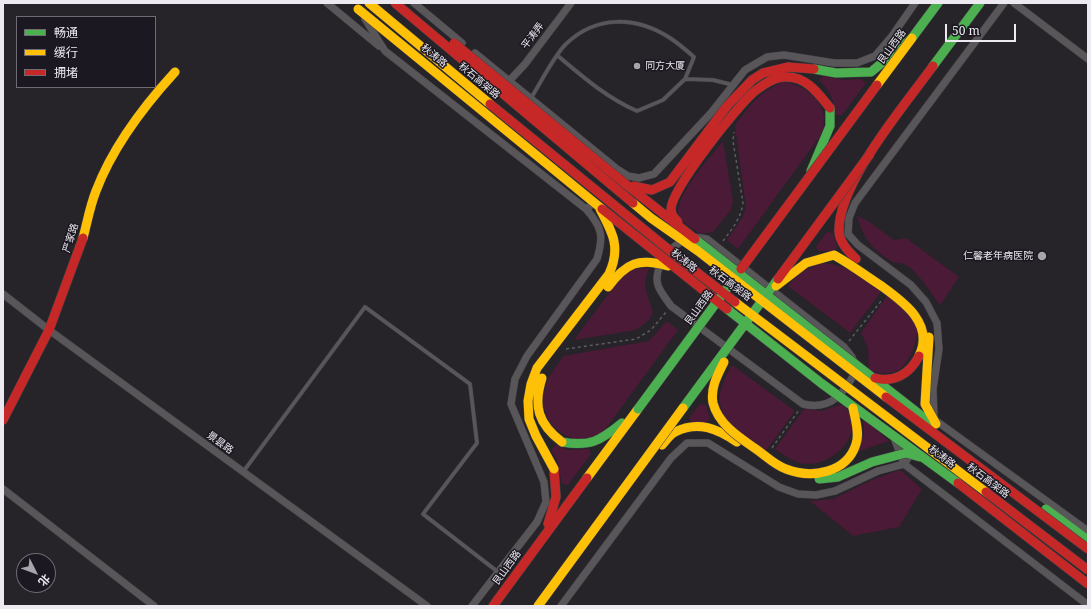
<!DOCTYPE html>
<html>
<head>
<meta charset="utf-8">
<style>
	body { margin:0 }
	#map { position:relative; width:1091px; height:609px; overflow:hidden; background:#262329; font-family:"Noto Serif","Noto Sans SC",serif }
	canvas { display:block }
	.frame { position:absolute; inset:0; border:4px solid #ece9f0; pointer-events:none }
	.legend { position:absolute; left:16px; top:16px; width:140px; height:72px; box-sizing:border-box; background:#1b1821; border:1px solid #6f6c74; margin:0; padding:5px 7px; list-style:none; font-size:12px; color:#ece9f0 }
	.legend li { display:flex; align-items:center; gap:8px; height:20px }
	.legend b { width:20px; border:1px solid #6f6c74 }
	.north { position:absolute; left:16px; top:553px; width:40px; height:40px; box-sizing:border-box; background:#1b1821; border:1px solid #6f6c74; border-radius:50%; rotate:132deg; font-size:11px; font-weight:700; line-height:16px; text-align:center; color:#ece9f0 }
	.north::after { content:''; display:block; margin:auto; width:14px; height:18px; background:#a7a4aa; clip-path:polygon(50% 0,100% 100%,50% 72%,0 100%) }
	.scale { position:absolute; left:945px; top:24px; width:71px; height:18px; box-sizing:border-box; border:2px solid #ece9f0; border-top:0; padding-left:5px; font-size:12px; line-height:14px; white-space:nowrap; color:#ece9f0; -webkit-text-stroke:3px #1b1821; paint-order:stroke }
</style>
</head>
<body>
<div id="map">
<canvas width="1091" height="609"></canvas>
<div class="frame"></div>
<ul class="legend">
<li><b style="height:5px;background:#4caf50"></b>畅通</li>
<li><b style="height:5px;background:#ffc107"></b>缓行</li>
<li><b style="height:5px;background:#c62828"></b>拥堵</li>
</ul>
<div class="north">北</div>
<div class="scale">50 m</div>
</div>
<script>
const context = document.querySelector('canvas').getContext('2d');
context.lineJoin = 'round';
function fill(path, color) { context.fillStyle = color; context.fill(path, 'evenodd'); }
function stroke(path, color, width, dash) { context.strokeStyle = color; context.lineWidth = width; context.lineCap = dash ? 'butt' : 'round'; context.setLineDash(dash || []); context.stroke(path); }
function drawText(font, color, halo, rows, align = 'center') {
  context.font = font + ' "Noto Serif","Noto Sans SC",serif'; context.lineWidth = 3; context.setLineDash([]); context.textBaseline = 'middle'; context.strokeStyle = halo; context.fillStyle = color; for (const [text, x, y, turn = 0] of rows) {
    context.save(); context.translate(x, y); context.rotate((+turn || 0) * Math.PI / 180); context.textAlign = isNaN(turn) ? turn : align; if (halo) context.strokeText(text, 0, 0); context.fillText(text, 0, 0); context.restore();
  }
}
fill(new Path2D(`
	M823,76L844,80L860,79L866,83L842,115H835C835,100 829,90 819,80Z
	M783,82C805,84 830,104 823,129C822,134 818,139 815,143L738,249L727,240L742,218L746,208L735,125C749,107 761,90 783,82Z
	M723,141L733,201L731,210L713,232L700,234C694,229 684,224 680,219C669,201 712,155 723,141Z
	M857,216L868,221L894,240L906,238L959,277L940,305C930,292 920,274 906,265C902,262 896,264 891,261C873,251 862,236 857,216Z
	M827,232L833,233L837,247L835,251H818L816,246Z
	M822,263C849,265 860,277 881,292L850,333L788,286L800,272Z
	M649,268C640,288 649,294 653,313L649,320L636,330L574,340L622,276L634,269Z
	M889,293C896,300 911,311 915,319C922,332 911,362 899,370C890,375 879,373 869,371L868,348L861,333Z
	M667,321L678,330L604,431C600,434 595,438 590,439C562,443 539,420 544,392C546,378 556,367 563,356L649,341Z
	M732,365L795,411L765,452C730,423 703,413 732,365Z
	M700,404L706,405L710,419L708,422H691L689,418Z
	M843,404C849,412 854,423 851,433C847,449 825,465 808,464C795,464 786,456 775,449L804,409L821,411Z
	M863,418L889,441L857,452L864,434Z
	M556,445L568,450L589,449L591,454L568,485L562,484L557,460L551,450Z
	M900,470L922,489L899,527L853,536L810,501L833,499L874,479Z`), '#4b1a36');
const lane = new Path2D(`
	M558,56C583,77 607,98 637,111L663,100L685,79
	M531,98C540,84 555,54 566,44C596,15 636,16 670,38C678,43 686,50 694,57L685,79L713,80L733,85
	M243,472L365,307L470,384L477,443L423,514L498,572`);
const street = new Path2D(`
	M327,3L379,46
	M414,3L462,43
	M1014,3L1088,59
	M365,19L385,51L586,209L589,207
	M475,53L617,169L613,176
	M510,80L525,64L571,3
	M617,169L628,176L639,178L654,174L711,113L745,70L767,57L784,55L834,63H857L875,56L892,36L915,3
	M694,237L707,239L844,347L852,357L857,369C845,392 832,411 803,404L671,306C667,300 660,292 658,285C652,266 676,238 694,237Z
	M3,294L49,330L427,606
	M934,417L933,389L939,349L937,323L926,302L911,285L858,245L848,234L849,218L855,203L1004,3
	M935,420L1088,531
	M893,435L904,464L1088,605
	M3,489L154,606
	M472,606L537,522L546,502L544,482L511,404L515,379L527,356L597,259C604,236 602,227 586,209
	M561,606L671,458L687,443H708L779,487L798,494L816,495L835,491L878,471L904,464L912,452`);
const fast = new Path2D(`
	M933,66L980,3
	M814,69L836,73L871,72L912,38L938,3
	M811,171L830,126V108
	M562,442C590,447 600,441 622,423
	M1046,509L1088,540`);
const slow = new Path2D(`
	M83,238C87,223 90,206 96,191C113,146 143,107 175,72
	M662,445C666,441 670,434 675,432C698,420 718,429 737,442
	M587,478L638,409`);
const jam = new Path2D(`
	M856,259C849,252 839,242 839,231C838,183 905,105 933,66
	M3,420L49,330L83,238
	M548,524L556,497L554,469
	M493,606L587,478`);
stroke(lane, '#424044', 4.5);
stroke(street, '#424044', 8);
stroke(fast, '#424044', 10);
stroke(slow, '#424044', 10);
stroke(jam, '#424044', 10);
stroke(new Path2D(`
	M723,241C732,229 741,218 743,203L733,141L734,132
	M849,341L882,300
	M566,349L636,339L651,330L666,312
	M772,448L799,410`), '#5d5c5f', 1.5, [3, 3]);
stroke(lane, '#585659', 3.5);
stroke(street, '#585659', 7);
stroke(fast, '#4caf50', 9);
stroke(slow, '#ffc107', 9);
stroke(jam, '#c62828', 9);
const fastBridge = new Path2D(`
	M695,239L932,424
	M727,309L821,383L958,483
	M683,408L778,279
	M638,409L741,269
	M819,479L838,477L872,462L906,453L920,457`);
const slowBridge = new Path2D(`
	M369,3L490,104
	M358,9L602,209
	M877,85L912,38
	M633,203L651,218L698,251L886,397
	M776,286L806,263L834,255C850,264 865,275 880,285C902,301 935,323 919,356
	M608,287C626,263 639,257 668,266
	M735,302L986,492
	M929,337L925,404L936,424
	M724,362C718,374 710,388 713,403C718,423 737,436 753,447C764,454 774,465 786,469C812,479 847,473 856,444C860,433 855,419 853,408
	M542,378C533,406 538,424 562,442
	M554,469L536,436L529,419L528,401L531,384L537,368L609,274C621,248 613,233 600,209
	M538,606L683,408`);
const jamBridge = new Path2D(`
	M395,3L633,203
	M454,43L623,182L695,239
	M490,104L690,267L735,302
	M633,186L652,190L670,182L727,106L752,80L763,73L788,67L814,69
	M602,209L727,309
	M678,222C674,218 671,215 671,209C672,188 737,106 755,91C763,85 774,77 785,77C806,76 818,93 830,108
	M741,269L877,85
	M778,279L870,154
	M875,378C894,383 910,374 919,356
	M886,397L1088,549
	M958,483L1088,584
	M986,492L1088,570`);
stroke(fastBridge, '#424044', 10, []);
stroke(slowBridge, '#424044', 10, []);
stroke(jamBridge, '#424044', 10, []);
stroke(fastBridge, '#4caf50', 9);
stroke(slowBridge, '#ffc107', 9);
stroke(jamBridge, '#c62828', 9);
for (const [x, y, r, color] of [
	[637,66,4,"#a7a4aa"],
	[1042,256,5,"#a7a4aa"]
]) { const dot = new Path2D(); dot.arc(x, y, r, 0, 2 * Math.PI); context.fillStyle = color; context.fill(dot); stroke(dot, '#1b1821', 1.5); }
drawText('10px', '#ece9f0', '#1b1821', [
	["平涛弄",533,36,-53],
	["艮山西路",892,47,-54],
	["秋涛路",434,56,39],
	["秋石高架路",479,81,40],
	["严家路",71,238,-73],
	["秋涛路",684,261,39],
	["秋石高架路",730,284,37],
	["艮山西路",699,308,-54],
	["景昙路",220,443,36],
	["秋涛路",942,457,37],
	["秋石高架路",988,481,37],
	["艮山西路",507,568,-54]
]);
drawText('10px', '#ece9f0', '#1b1821', [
	["同方大厦",645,66],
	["仁馨老年病医院",1033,256,"right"]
], 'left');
</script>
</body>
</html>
